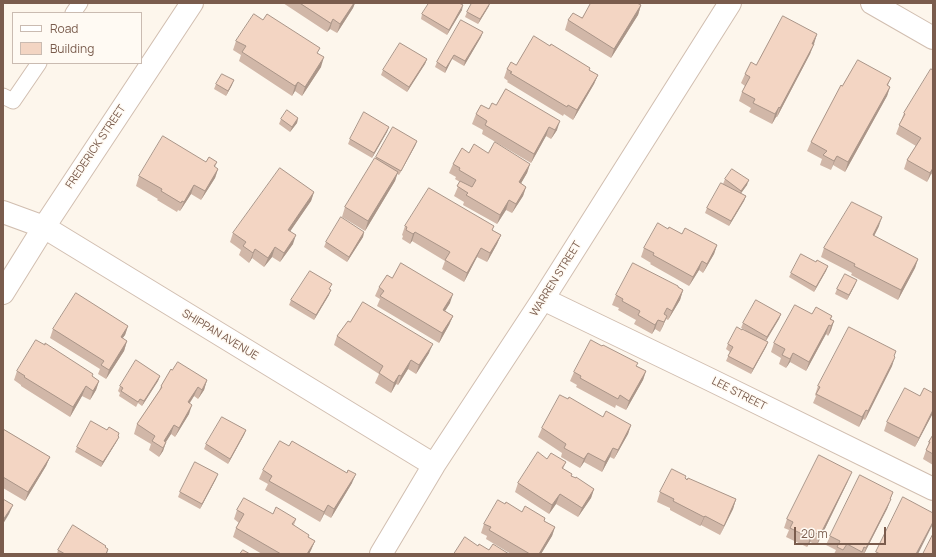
<!DOCTYPE html>
<html>
<head>
<meta charset="utf-8">
<style>
	body { margin:0 }
	#map { position:relative; width:936px; height:557px; overflow:hidden; background:#fdf6ec; font-family:Manrope,sans-serif }
	canvas { display:block }
	.frame { position:absolute; inset:0; border:4px solid #7a5c4d; pointer-events:none }
	.legend { position:absolute; left:12px; top:12px; width:130px; height:52px; box-sizing:border-box; background:#fffaf3; border:1px solid #cabbb1; margin:0; padding:5px 7px; list-style:none; font-size:12px; color:#7a5c4d }
	.legend li { display:flex; align-items:center; gap:8px; height:20px }
	.legend b { width:20px; border:1px solid #cabbb1 }
	.scale { position:absolute; left:794px; top:527px; width:92px; height:18px; box-sizing:border-box; border:2px solid #7a5c4d; border-top:0; padding-left:5px; font-size:12px; line-height:14px; white-space:nowrap; color:#7a5c4d; -webkit-text-stroke:3px #fffaf3; paint-order:stroke }
</style>
</head>
<body>
<div id="map">
<canvas width="936" height="557"></canvas>
<div class="frame"></div>
<ul class="legend">
<li><b style="height:5px;background:#fff"></b>Road</li>
<li><b style="height:11px;background:#f3d5c3"></b>Building</li>
</ul>
<div class="scale">20 m</div>
</div>
<script>
const context = document.querySelector('canvas').getContext('2d');
context.lineJoin = 'round';
function stroke(path, color, width, dash) { context.strokeStyle = color; context.lineWidth = width; context.lineCap = dash ? 'butt' : 'round'; context.setLineDash(dash || []); context.stroke(path); }
function fill(path, color) { context.fillStyle = color; context.fill(path, 'evenodd'); }
function drawText(font, color, halo, rows, align = 'center') {
  context.font = font + ' Manrope,sans-serif'; context.lineWidth = 3; context.setLineDash([]); context.textBaseline = 'middle'; context.strokeStyle = halo; context.fillStyle = color; for (const [text, x, y, turn = 0] of rows) {
    context.save(); context.translate(x, y); context.rotate((+turn || 0) * Math.PI / 180); context.textAlign = isNaN(turn) ? turn : align; if (halo) context.strokeText(text, 0, 0); context.fillText(text, 0, 0); context.restore();
  }
}
const lane = new Path2D(`
	M73,13L80,3
	M3,96L13,101L39,63`);
const street = new Path2D(`
	M872,3L933,38
	M3,212L44,227L434,465
	M3,293L44,227L192,3
	M543,299L711,380L933,489
	M381,554L434,465L543,299L730,3`);
stroke(lane, '#d1beb0', 17);
stroke(street, '#d1beb0', 24);
stroke(lane, '#fff', 15);
stroke(street, '#fff', 22);
fill(new Path2D(`
	M283,3H355L353,8L337,33L330,29L327,32Z
	M641,5L638,15L611,58L565,30L568,20Z
	M489,6L478,24L465,17L467,12Z
	M462,10L447,35L421,19L422,14Z
	M817,34L810,54L777,117H776L772,124L749,112L751,108L739,101L742,92L745,86L741,83L745,74L756,65Z
	M481,37L464,66L452,59L445,73L435,67L437,62Z
	M236,41L319,54L321,67L302,96L295,91L292,96L239,61L241,55L233,50Z
	M550,46L590,68L589,70L598,75L594,84L573,120L564,114L563,116L507,82L508,81L504,78L507,69L516,65Z
	M427,59L425,64L407,92L381,75L383,70Z
	M933,70V175L931,174L927,182L904,169L907,160L916,146L896,134L904,113Z
	M891,78L888,85L890,87L887,96L845,172L833,165L831,170L820,165L822,159L807,151L811,142L842,86Z
	M216,84L232,85L226,96L214,89Z
	M506,89L557,130L551,139L546,136L531,163L482,134L483,130L472,124L476,114L496,105Z
	M298,118L297,123L290,132L279,124L281,119Z
	M389,127L387,132L372,158L348,144L350,139Z
	M417,141L415,146L399,175L397,174L395,181L365,231L342,217L345,207L376,157Z
	M469,153H488L530,164L527,173L521,183L526,187L523,196L512,213L506,210L497,224L463,205L464,202L454,196L460,182L455,179L456,177L449,173L453,164Z
	M206,162H217L215,167L218,169L215,178L201,200L191,194L180,211L178,210L177,212L157,200L158,199L136,186L139,176Z
	M725,179L747,185L741,193L746,196L744,201L729,226L705,213L707,208L723,184Z
	M314,192L311,201L290,231L293,244L280,262L272,257L264,267L252,258L249,263L239,255L241,250L230,242L233,233Z
	M405,226H494L492,230L501,235L497,244L487,262L477,257L464,282L442,269L445,261L412,241L410,244L402,239L403,236L402,235Z
	M879,226L874,236L918,259L915,268L898,300L851,275L852,273L821,257L824,248Z
	M668,229L682,234L717,245L714,254L703,273L699,270L689,286L650,264L651,263L641,257L644,248Z
	M364,232L363,237L347,262L324,247L326,242Z
	M816,262L828,266L826,271L814,292L789,277L791,273Z
	M392,278L450,303L445,311L453,316L449,325L439,343L377,306L380,299L375,296L379,287Z
	M855,285L847,300L835,294L837,289Z
	M678,287L683,290L680,300L668,320L666,319L660,332L655,329L652,334L634,324L636,320L618,310L619,308L612,305L616,295Z
	M329,295L314,320L289,305L291,300Z
	M781,314L779,319L766,341L768,342L766,347L751,374L726,361L730,352L726,349L728,344L742,330H745L741,328L743,323Z
	M812,314L832,316L831,319L834,321L831,330L828,336L826,334L806,371L790,362L786,368L779,364L781,358L771,352L774,343Z
	M350,322L429,353L416,374L408,369L398,385L396,384L391,393L375,383L379,374L334,345L337,336Z
	M128,326L125,335L122,338L127,341L124,351L106,379L98,374L100,369L50,338L53,329Z
	M894,356L892,366L865,420L863,419L859,427L813,403L816,396L815,395L818,386Z
	M637,366L646,371L643,380L626,410L616,405L615,408L576,387L577,385L570,381L574,372Z
	M172,370L207,380L204,390L198,399L194,396L190,403L189,414L175,437L171,434L166,442L163,451L159,457L149,450L151,444L134,434L137,424L159,391L161,386Z
	M17,371L92,376L99,381L96,390L90,400L82,396L70,417L21,386V385L14,380Z
	M160,376L158,381L142,406L138,403L136,407L119,396L120,393L118,391L120,386Z
	M933,413L915,447L884,431L887,422Z
	M603,417L631,425L628,434L614,459L610,457L602,472L584,462L580,468L561,457L562,453L538,437L542,428Z
	M3,429L50,457L46,466L25,501L3,488Z
	M246,430L244,435L228,464L204,449L206,444Z
	M933,435V465L923,459L929,442Z
	M118,436L117,441L101,467L75,452L77,447Z
	M547,459L566,462L563,469L572,474L571,476L594,489L591,498L578,517L556,504L549,514L515,492L518,483Z
	M263,470L352,483L331,518L324,514L320,522L265,490L268,484L259,479Z
	M685,478L736,499L733,509L720,535L701,525L700,526L670,510V508L657,502L660,492Z
	M216,479L200,509L178,497L180,492Z
	M848,481L817,545L810,542L807,547L786,537L789,530L784,528L787,519Z
	M893,492L887,509L864,554H845L843,553V554H834L836,550L826,545L830,536Z
	M505,504L522,512L545,518L544,521L555,527L552,536L541,554H511L486,539L487,536L481,533L484,524Z
	M237,510L273,514L296,519L294,525L308,537L315,541L311,550L309,554H262L233,537L236,528L239,523L234,519Z
	M105,548L108,549L107,554H57L58,550Z`), '#d1b7a8');
fill(new Path2D(`
	M354,3H355L353,8L337,33L340,24Z
	M490,3L489,6L478,24L480,19Z
	M463,5L462,10L447,35L449,30Z
	M641,5L638,15L611,58L614,49Z
	M333,19L330,29L327,32L331,23Z
	M483,32L481,37L464,66L465,61Z
	M817,34L814,44L809,53L812,44Z
	M814,44L810,54L777,117L780,108Z
	M454,55L445,73L446,68Z
	M324,57L321,67L302,96L305,87Z
	M427,59L425,64L407,92L409,87Z
	M598,75L594,84L573,120L577,110Z
	M234,80L232,85L226,96L228,91Z
	M298,82L295,91L292,96L295,86Z
	M890,87L887,96L845,172L848,162Z
	M779,107L776,117L772,124L775,114Z
	M298,118L297,123L290,132L292,127Z
	M560,121L557,130L551,139L555,130Z
	M389,127L387,132L372,158L374,153Z
	M549,127L546,136L531,163L534,154Z
	M417,141L415,146L399,175L401,171Z
	M837,156L833,165L831,170L834,161Z
	M530,164L527,173L516,192L519,182Z
	M933,168L931,174L927,182L930,173Z
	M218,169L215,178L201,200L205,191Z
	M398,172L395,181L365,231L368,221Z
	M749,180L747,185L739,196L741,191Z
	M194,185L191,194L180,211L184,202Z
	M526,187L523,196L512,213L516,204Z
	M314,192L311,201L285,239L288,230Z
	M746,196L744,201L729,226L731,221Z
	M509,200L506,210L497,224L500,215Z
	M882,217L879,226L870,244L873,235Z
	M364,232L363,237L347,262L349,257Z
	M415,232L412,241L410,244L413,234Z
	M296,235L293,244L280,262L284,253Z
	M501,235L497,244L487,262L490,253Z
	M717,245L714,254L703,273L707,264Z
	M275,247L272,257L264,267L268,258Z
	M481,248L477,257L464,282L467,273Z
	M255,249L252,258L249,263L253,253Z
	M918,259L915,268L898,300L901,290Z
	M702,261L699,270L689,286L693,277Z
	M828,266L826,271L814,292L816,287Z
	M857,280L855,285L847,300L849,295Z
	M331,290L329,295L314,320L316,315Z
	M683,290L680,300L668,320L672,311Z
	M453,294L450,303L440,319L443,310Z
	M781,314L779,319L765,342L767,337Z
	M453,316L449,325L439,343L442,333Z
	M667,316L663,326L660,332L664,322Z
	M658,320L655,329L652,334L655,325Z
	M834,321L831,330L828,336L831,326Z
	M829,325L826,334L806,371L809,362Z
	M128,326L125,335L117,346L121,337Z
	M127,341L124,351L106,379L109,370Z
	M768,342L766,347L751,374L753,369Z
	M433,344L429,353L416,374L419,365Z
	M793,353L790,362L786,368L790,359Z
	M895,357L892,366L865,420L868,411Z
	M411,360L408,369L398,385L401,376Z
	M646,371L643,380L626,410L629,401Z
	M399,375L396,384L391,393L394,383Z
	M160,376L158,381L142,406L144,401Z
	M207,380L204,390L198,399L202,390Z
	M99,381L96,390L90,400L93,391Z
	M86,386L82,396L70,417L73,407Z
	M198,387L194,396L184,411L188,402Z
	M192,405L189,414L175,437L179,428Z
	M866,410L863,419L859,427L862,417Z
	M933,410V413L915,447L919,438Z
	M174,425L171,434L162,448L164,441Z
	M631,425L628,434L614,459L618,450Z
	M246,430L244,435L228,464L230,459Z
	M119,437L117,441L101,467L103,462Z
	M166,442L163,451L159,457L163,448Z
	M613,448L610,457L602,472L605,462Z
	M588,453L584,462L580,468L584,459Z
	M50,457L46,466L25,501L28,492Z
	M852,472L848,481L817,545L820,535Z
	M218,474L216,479L200,509L202,504Z
	M356,474L352,483L331,518L334,509Z
	M594,489L591,498L578,517L582,508Z
	M560,494L556,504L549,514L552,505Z
	M736,499L733,509L720,535Z
	M891,499L887,509L864,554L866,548Z
	M13,505L9,514L3,524V520Z
	M328,505L324,514L320,522L324,512Z
	M705,516L701,525L700,526L704,517Z
	M933,522V524L918,554H916Z
	M555,527L552,536L541,554H539Z
	M813,532L810,542L807,547L810,538Z
	M315,541L311,550L309,554H307Z`), '#aa9588');
const building = new Path2D(`
	M300,3H354L340,24L333,19L331,23Z
	M429,3H459L463,5L449,30L422,14Z
	M472,3H490L480,19L467,12Z
	M591,3H637L641,5L614,49L568,20L573,13L582,18Z
	M254,14L263,20L267,14L320,48L317,53L324,57L305,87L298,82L295,86L242,52L246,46L236,41Z
	M783,16L817,34L812,44H814L780,108L779,107L775,114L753,103L755,99L742,92L750,77L745,74L751,62L756,65Z
	M461,20L483,32L465,61L454,55L446,68L437,62Z
	M534,36L550,46L551,44L590,68L589,70L598,75L577,110L568,105L567,107L510,73L512,72L507,69L511,62L516,65Z
	M400,43L427,59L409,87L383,70Z
	M858,60L891,78L887,85L890,87L848,162L837,156L834,161L823,155L827,151L811,142L841,85L842,86Z
	M931,69L933,70V168L930,173L907,160L921,138L899,125L905,114L904,113Z
	M222,74L234,80L228,91L216,84Z
	M506,89L560,121L555,130L549,127L534,154L485,125L487,121L476,114L481,105L489,109L492,103L496,105Z
	M287,110L298,118L292,127L281,119Z
	M364,112L389,127L374,153L350,139Z
	M393,127L417,141L401,171L376,157Z
	M163,136L206,162L209,157L217,162L214,166L218,169L205,191L194,185L184,202L182,201L181,203L161,191L162,189L139,176Z
	M495,142L530,164L519,182L526,187L516,204L509,200L500,215L466,195L468,193L457,186L460,181L472,187L476,180L459,170L460,168L453,164L462,148L469,153L474,144L488,153Z
	M375,158L398,172L368,221L345,207Z
	M280,168L314,192L288,230L296,235L284,253L275,247L268,258L255,249L253,253L243,246L246,242L233,233Z
	M732,169L749,180L741,191L725,179Z
	M721,183L746,196L731,221L707,208Z
	M429,188L494,226L492,230L501,235L490,253L481,248L467,273L445,260L450,252L415,232L413,234L406,230L407,227L405,226Z
	M852,202L882,217L873,235L918,259L901,290L854,266L855,264L824,248Z
	M341,217L364,232L349,257L326,242Z
	M658,223L668,229L669,227L682,234L685,228L717,245L707,264L702,261L693,277L653,255L654,253L644,248Z
	M801,254L816,262L817,260L828,266L816,287L791,273Z
	M401,263L453,294L443,310L453,316L442,333L380,296L384,291L379,287L387,275L392,278Z
	M633,263L678,286V287L683,290L672,311L667,308L664,314L667,316L664,322L658,320L655,325L638,315L640,311L622,301L623,299L616,295Z
	M310,271L332,284L329,289L331,290L316,315L291,300Z
	M845,274L857,280L849,295L837,289Z
	M76,293L128,326L121,337L127,341L109,370L101,365L104,361L53,329Z
	M756,300L781,314L767,337L743,323Z
	M363,302L433,344L419,365L411,360L401,376L399,375L394,383L379,373L383,366L337,336L348,321L350,322Z
	M795,305L812,314L816,307L832,316L830,319L834,321L831,326L829,325L809,362L793,353L790,359L782,355L785,349L774,343Z
	M737,327L742,330V329L768,342L753,369L728,356L733,347L728,344Z
	M849,327L896,351L894,356L895,357L868,411L866,410L862,417L816,394L820,387L818,386Z
	M36,340L45,345V343L93,374L92,376L99,381L93,391L86,386L73,407L24,377L25,376L17,371Z
	M591,340L602,346L603,345L638,363L636,366L646,371L629,401L620,395L618,399L580,378L581,376L574,372Z
	M136,360L160,376L144,401L140,399L138,402L121,391L123,388L120,386Z
	M178,362L207,380L202,390L198,387L188,402L192,405L179,428L174,425L164,441L166,442L163,448L152,441L155,436L137,424L162,387L161,386L171,369L172,370Z
	M905,388L920,396L924,388L933,393V410L919,438L887,422Z
	M560,395L568,399L569,397L603,417L606,411L631,425L618,450L613,448L605,462L588,453L584,459L564,448L566,444L542,428Z
	M222,417L246,430L230,459L206,444Z
	M91,421L107,430L109,427L119,433L118,436L119,437L103,462L77,447Z
	M3,429L50,457L28,492L3,477Z
	M933,435V454L926,450L930,442H929Z
	M280,441L289,446L292,441L347,473L348,470L356,474L334,509L328,505L324,512L269,481L272,476L263,470Z
	M538,452L547,459L551,453L566,462L562,468L572,474L571,476L576,478V477L594,489L582,508L560,494L552,505L518,483Z
	M819,455L852,472L820,535L813,532L810,538L790,528L793,522L787,519Z
	M195,462L218,474L202,504L180,492Z
	M672,469L686,476L685,478L687,480L688,478L736,499L724,526L705,516L704,517L673,501L674,499L660,492Z
	M860,475L893,492L890,499H891L866,548L864,547L862,552L847,544L843,550L837,547L840,541L830,536Z
	M903,497L933,513V522L916,554H880L876,552Z
	M244,498L273,514L276,507L296,519L292,524L309,535L308,537L315,541L307,554H281L236,528L244,514L237,510Z
	M3,499L13,505L3,520Z
	M498,500L505,504L506,502L522,512L525,506L545,518L544,521L555,527L539,554H530L489,530L491,527L484,524Z
	M73,525L106,546L105,547L108,549L106,554H65L58,550Z
	M933,534V554H923Z
	M465,537L478,546L479,544L489,550L493,544L509,554H454Z
	M243,550L250,554H240Z`);
fill(building, '#f3d5c3');
stroke(building, '#aa9588', 1);
drawText('11px', '#7a5c4d', '#fffaf3', [
	["FREDERICK STREET",96,147,-56],
	["WARREN STREET",556,279,-58],
	["SHIPPAN AVENUE",220,335,31],
	["LEE STREET",739,394,27]
]);
</script>
</body>
</html>
